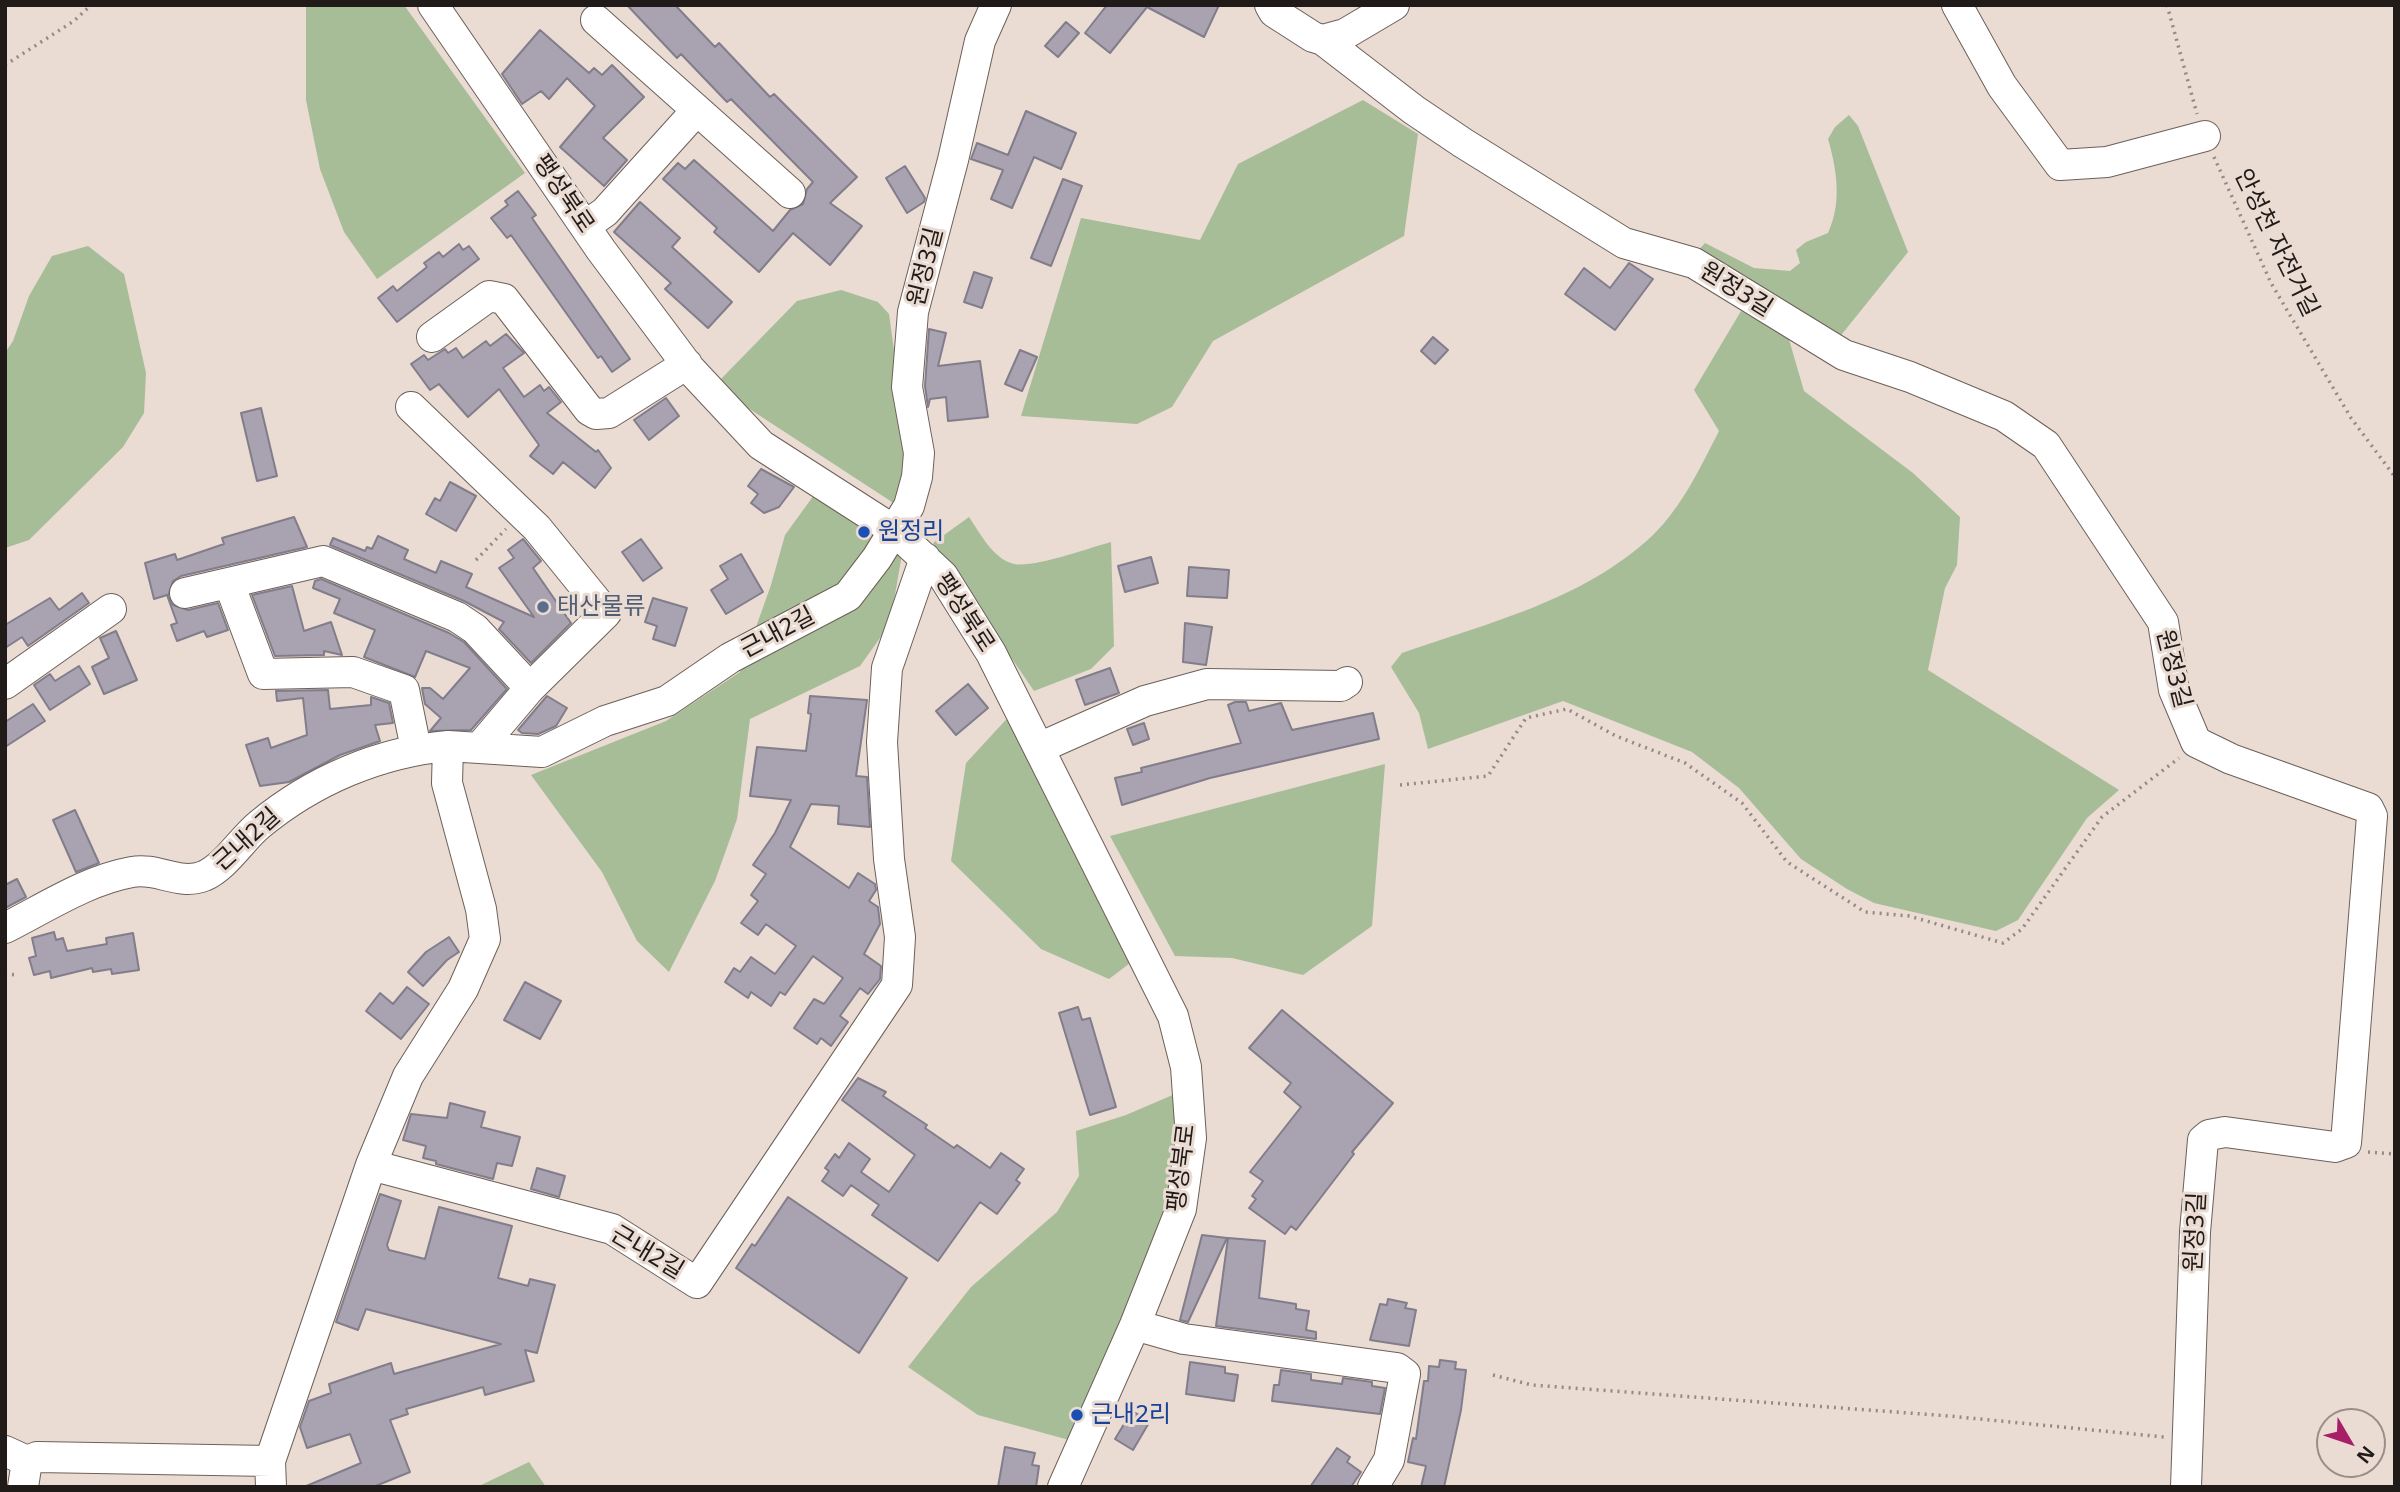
<!DOCTYPE html>
<html>
<head>
<meta charset="utf-8">
<style>
	body { margin:0 }
	#map { position:relative; width:2400px; height:1492px; overflow:hidden; background:#eadbd3; font-family:"Noto Sans",sans-serif }
	canvas { display:block }
	.frame { position:absolute; inset:0; border:7px solid #201b18; pointer-events:none }
	.north { position:absolute; left:2316px; top:1408px; width:70px; height:70px; box-sizing:border-box; background:#eadbd3; border:2px solid #998e88; border-radius:50%; rotate:129deg; font-size:19px; font-weight:700; line-height:28px; text-align:center; color:#201b18 }
	.north::after { content:''; display:block; margin:auto; width:24px; height:32px; background:#a61f67; clip-path:polygon(50% 0,100% 100%,50% 72%,0 100%) }
</style>
</head>
<body>
<div id="map">
<canvas width="2400" height="1492"></canvas>
<div class="frame"></div>
<div class="north">N</div>
</div>
<script>
const context = document.querySelector('canvas').getContext('2d');
context.lineJoin = 'round';
function fill(path, color) { context.fillStyle = color; context.fill(path, 'evenodd'); }
function stroke(path, color, width, dash) { context.strokeStyle = color; context.lineWidth = width; context.lineCap = dash ? 'butt' : 'round'; context.setLineDash(dash || []); context.stroke(path); }
function drawText(font, color, halo, rows, align = 'center') {
  context.font = font + ' "Noto Sans","Noto Sans KR",sans-serif'; context.lineWidth = 6; context.setLineDash([]); context.textBaseline = 'middle'; context.strokeStyle = halo; context.fillStyle = color; for (const [text, x, y, turn = 0] of rows) {
    context.save(); context.translate(x, y); context.rotate((+turn || 0) * Math.PI / 180); context.textAlign = isNaN(turn) ? turn : align; if (halo) context.strokeText(text, 0, 0); context.fillText(text, 0, 0); context.restore();
  }
}
fill(new Path2D(`
	M306,5H404L525,173L377,279L344,232L320,169L306,100Z
	M1363,100L1418,134L1404,236L1213,341L1172,407L1137,424L1021,416L1081,218L1200,240L1238,164Z
	M1849,115L1858,126L1908,252L1838,339L1694,255L1705,243L1754,268L1790,271L1800,263L1796,250L1806,242L1828,233C1842,203 1837,170 1828,139L1835,127Z
	M88,246L124,274L146,373L144,413L123,447L29,540L5,548V353L13,341L29,296L52,256Z
	M841,290L878,302L889,314L911,473L895,504L745,406L721,379L797,301Z
	M1741,311L1788,336L1804,391L1913,473L1960,517L1957,565L1945,588L1928,670L2119,790L2087,818L2018,920L1996,931L1874,903L1847,889L1801,859L1739,788L1692,752L1563,701L1428,749L1419,713L1391,667L1402,653C1488,623 1584,600 1653,535C1682,507 1701,466 1719,431L1694,390Z
	M814,495L902,554L890,624L860,666L750,719L737,819L715,881L669,972L637,941L602,872L531,775L666,721L740,672L771,585L785,535Z
	M969,517C980,533 993,559 1014,564C1034,568 1089,548 1111,542L1114,646L1091,669L1034,691L933,543Z
	M1014,711L1138,957L1109,979L1041,949L951,861L966,763Z
	M1385,764L1372,926L1303,975L1232,958L1175,956L1110,836Z
	M1175,1094V1159L1161,1226L1069,1440L978,1415L908,1367L971,1287L1057,1212L1079,1176L1076,1131L1126,1115Z
	M529,1462L546,1487H477Z`), '#a7bd97');
const building = new Path2D(`
	M627,5H675L715,47L719,43L770,97L774,94L857,177L830,203L862,226L830,265L793,233L759,272L714,232L717,228L663,179L678,163L685,169L694,160L773,231L790,210L803,204L807,189L813,182L731,99L727,102L681,54L677,58Z
	M1107,5H1219L1204,37L1147,7L1110,53L1085,33Z
	M1066,22L1079,33L1058,57L1045,46Z
	M540,30L589,73L594,68L602,75L612,65L644,97L603,138L627,160L604,186L560,147L595,106L567,78L549,99L541,91L522,104L502,74Z
	M1026,111L1076,133L1061,169L1034,157L1012,208L991,199L1003,170L971,159L977,143L1008,155Z
	M905,166L925,198L924,202L907,213L886,178Z
	M1063,179L1082,186L1051,266L1031,258Z
	M518,191L536,215L532,218L630,359L612,372L601,356L598,358L511,235L507,238L491,218L508,205L505,201Z
	M640,202L680,238L672,247L732,302L708,328L665,289L671,283L614,232Z
	M459,244L463,250L469,246L479,259L397,322L378,298L393,286L397,291L427,267L424,263L439,252L443,257Z
	M1629,263L1653,279L1615,330L1565,294L1584,268L1610,288Z
	M974,272L992,278L982,308L964,302Z
	M929,329L946,333L938,366L980,361L988,417L948,421L946,397L930,399L928,407L925,386Z
	M506,334L524,353L503,368L524,397L540,385L544,391L549,387L561,402L547,413L596,452L598,450L611,468L595,488L563,462L553,474L530,456L539,445L499,389L468,417L439,384L430,390L411,364L424,355L428,360L445,349L448,353L456,348L463,358L486,341L490,346Z
	M1433,337L1448,350L1435,364L1421,351Z
	M1020,350L1037,357L1022,391L1005,384Z
	M666,398L679,416L649,440L634,420Z
	M261,408L277,476L257,481L241,413Z
	M761,469L794,487L779,507L764,513L751,503L758,494L748,486Z
	M450,482L476,496L456,531L426,514L435,498L440,501Z
	M294,517L307,547L181,576L173,581L168,596L173,605L188,610L218,603L228,630L207,637L204,631L177,641L171,625L177,623L167,595L154,599L145,563L175,554L177,560L224,544L222,538Z
	M378,536L408,550L404,559L436,573L441,561L472,574L466,587L534,617L499,568L514,558L508,550L523,539L541,561L533,568L571,623L531,663L499,629L504,622L464,601L330,545L333,538L365,551L367,547L372,549Z
	M641,539L662,568L643,581L622,552Z
	M741,554L763,592L726,614L711,590L728,579L720,566Z
	M1151,557L1158,583L1125,592L1118,566Z
	M1189,567L1229,570L1227,598L1187,596Z
	M321,579L449,633L464,642L507,689L471,730L430,731L441,718L425,704L422,688H430L443,699L470,668L426,651L415,677L364,657L375,630L334,613L340,599L313,588L315,581Z
	M292,586L304,631L331,622L342,655L324,651V655L275,656L252,595Z
	M82,593L89,603L28,646L22,637L5,648V625L50,598L59,610Z
	M653,598L687,608L675,646L653,639L657,626L645,622Z
	M1185,623L1212,627L1206,665L1183,662Z
	M116,631L137,680L104,694L92,667L109,658L100,638Z
	M79,666L90,684L50,710L34,685L50,674L55,681Z
	M1110,668L1119,693L1085,705L1076,680Z
	M968,684L988,708L956,735L936,711Z
	M328,690L330,709L371,705V697L389,703L393,723L375,725L380,741L340,755L289,782L260,786L246,745L268,738L271,748L307,735L303,698L277,701L276,691Z
	M547,696L567,708L556,726L538,734L522,733L518,730Z
	M810,696L867,700L856,776L867,777L870,827L838,824L839,806L811,804L790,847L849,888L858,873L875,884L876,890L869,901L878,907L880,924L864,954L881,966L880,979L868,994L860,988L840,1016L848,1022L831,1046L821,1038L817,1044L794,1028L814,999L824,1004L843,978L813,956L785,995L780,992L771,1006L751,992L748,998L725,982L734,968L740,972L751,957L775,974L796,946L766,924L758,935L741,923L758,901L751,895L766,874L753,865L775,833L791,800L750,796L757,747L806,751L811,714L808,713Z
	M1235,702H1246L1249,711L1281,703L1292,730L1373,713L1379,739L1210,778L1122,805L1115,778L1142,772L1141,768L1241,743L1228,705Z
	M33,704L45,721L5,747V722Z
	M1144,723L1149,739L1133,745L1127,729Z
	M75,810L99,863L76,872L53,820Z
	M17,879L26,897L5,908V885Z
	M54,932L56,940L63,938L67,951L107,944L106,938L133,933L139,970L112,974L111,969L93,972L92,968L51,978L50,971L34,975L29,958L36,956L32,938Z
	M449,937L459,952L447,960L423,986L408,972L426,952Z
	M525,982L561,1001L540,1039L504,1020Z
	M407,987L429,1004L401,1039L366,1011L380,993L393,1004Z
	M1078,1007L1082,1020L1090,1018L1116,1107L1090,1115L1059,1013Z
	M1282,1010L1393,1103L1352,1152L1354,1154L1296,1230L1291,1226L1285,1234L1249,1208L1256,1199L1252,1196L1263,1181L1250,1172L1301,1107L1284,1092L1291,1083L1249,1048Z
	M858,1078L886,1092L883,1096L927,1125L925,1128L954,1148L957,1145L990,1168L1001,1153L1024,1169L1016,1180L1020,1183L997,1214L980,1202L938,1261L872,1215L879,1205L851,1185L843,1196L822,1181L829,1171L825,1168L835,1154L839,1158L849,1143L870,1159L861,1172L889,1192L915,1155L842,1100Z
	M450,1103L485,1112L481,1127L520,1137L512,1166L497,1163L493,1179L436,1164V1161L423,1158L426,1146L403,1140L411,1114L447,1118Z
	M537,1168L565,1176L559,1197L531,1189Z
	M380,1194L401,1201L387,1245L389,1250L425,1259L439,1207L512,1226L498,1278L528,1286L530,1279L555,1285L537,1353L525,1350L534,1381L485,1395L483,1387L406,1409L408,1414L390,1420L410,1472L373,1487H304L361,1463L350,1434L307,1448L300,1427L309,1401L331,1393L329,1384L391,1363L394,1374L501,1344L366,1309L358,1330L336,1322Z
	M788,1197L907,1278L859,1353L736,1268L752,1244L755,1246Z
	M1202,1235L1227,1238L1188,1322L1180,1320Z
	M1228,1238L1265,1241L1259,1298L1296,1304V1309L1309,1311L1306,1330L1316,1332V1339L1216,1326Z
	M1388,1299L1407,1303L1405,1308L1416,1310L1409,1346L1370,1340L1380,1304L1387,1305Z
	M1440,1360L1456,1362L1455,1369L1466,1370L1461,1410L1444,1487H1421L1426,1466L1408,1462L1413,1438L1416,1439L1424,1381H1428L1429,1366L1439,1367Z
	M1190,1362L1225,1367V1373L1238,1375L1234,1401L1186,1394Z
	M1281,1370L1311,1374V1380L1342,1384L1343,1378L1372,1382V1386L1385,1388L1380,1414L1272,1401L1274,1385H1279Z
	M1132,1411L1150,1421L1133,1450L1115,1439Z
	M1005,1447L1035,1453L1032,1465L1039,1466L1036,1487H998Z
	M1337,1448L1350,1457L1347,1462L1361,1472L1351,1487H1310Z`);
fill(building, '#a9a3b1');
stroke(building, '#827d8a', 2);
const minor = new Path2D(`
	M433,5L601,250L690,369L761,445L895,531L943,576L991,653L1173,1016L1186,1067L1191,1138L1181,1209L1135,1325L1063,1487
	M1270,5L1274,12L1313,37L1323,40L1414,110L1463,143L1624,243L1694,263L1844,355L1910,377L2004,416L2046,445L2163,622L2174,690L2196,742L2231,759L2368,808L2372,816L2346,1143L2335,1147L2225,1132L2209,1135L2203,1140L2195,1232L2186,1487
	M1957,5L2002,86L2060,165L2107,162L2205,136
	M1323,40L1345,34L1394,5
	M697,110L790,193
	M585,226L605,212L697,110L596,20
	M432,337L489,296L504,299L589,410L596,414L609,413L687,364
	M411,407L537,528L606,613L530,688L480,747
	M229,583L263,674L353,672L404,690L416,749
	M185,593L323,561L457,617L475,629L530,688
	M5,684L111,609
	M1039,748L1145,701L1207,684L1341,686L1347,682
	M5,928C45,908 87,880 132,872C157,867 179,886 204,876C225,867 242,839 259,825C312,781 379,752 448,746
	M371,1165L612,1229L697,1283L897,985L900,937L889,859L882,742L887,668L925,558
	M1135,1325L1184,1339L1397,1368L1405,1374L1389,1460L1373,1487
	M5,1451L27,1461L23,1487
	M27,1461L37,1457L270,1461
	M271,1487L270,1461L371,1165L408,1076L463,989L485,939L481,909L447,783L448,746L542,752L605,721L667,701L730,658L848,596L877,558L909,506L917,477L919,453L907,387L913,312L953,160L980,41L996,5`);
stroke(minor, '#6d6059', 32);
stroke(new Path2D(`
	M2167,5L2197,114
	M5,65L74,21L91,5
	M2214,157L2271,283L2351,418L2395,477
	M476,560L506,529
	M1400,785L1488,776L1526,718L1567,709L1616,736L1685,763L1742,803L1787,862L1865,912L1909,916L2003,943L2022,929L2102,817L2179,758
	M5,974L18,975
	M2368,1152L2395,1154
	M1493,1375L1532,1385L1949,1416L2164,1437`), '#948984', 3.5, [2, 5]);
stroke(minor, '#fff', 30);
for (const [x, y, r, color] of [
	[864,532,7,"#1a4fb4"],
	[543,607,7,"#5c6f8a"],
	[1077,1415,7,"#1a4fb4"]
]) { const dot = new Path2D(); dot.arc(x, y, r, 0, 2 * Math.PI); context.fillStyle = color; context.fill(dot); stroke(dot, '#eadbd3', 2.5); }
drawText('24px', '#201b18', '#eadbd3', [
	["팽성북로",563,194,56],
	["안성천 자전거길",2276,243,64],
	["원정3길",926,267,-76],
	["원정3길",1736,290,32],
	["팽성북로",964,613,57],
	["근내2길",778,633,-28],
	["원정3길",2173,669,76],
	["근내2길",247,840,-42],
	["팽성북로",1182,1168,-83],
	["원정3길",2196,1232,-87],
	["근내2길",647,1253,31]
]);
drawText('24px', '#164399', '#eadbd3', [
	["원정리",878,532],
	["근내2리",1091,1415]
], 'left');
drawText('24px', '#4e5e75', '#eadbd3', [
	["태산물류",557,607]
], 'left');
</script>
</body>
</html>
